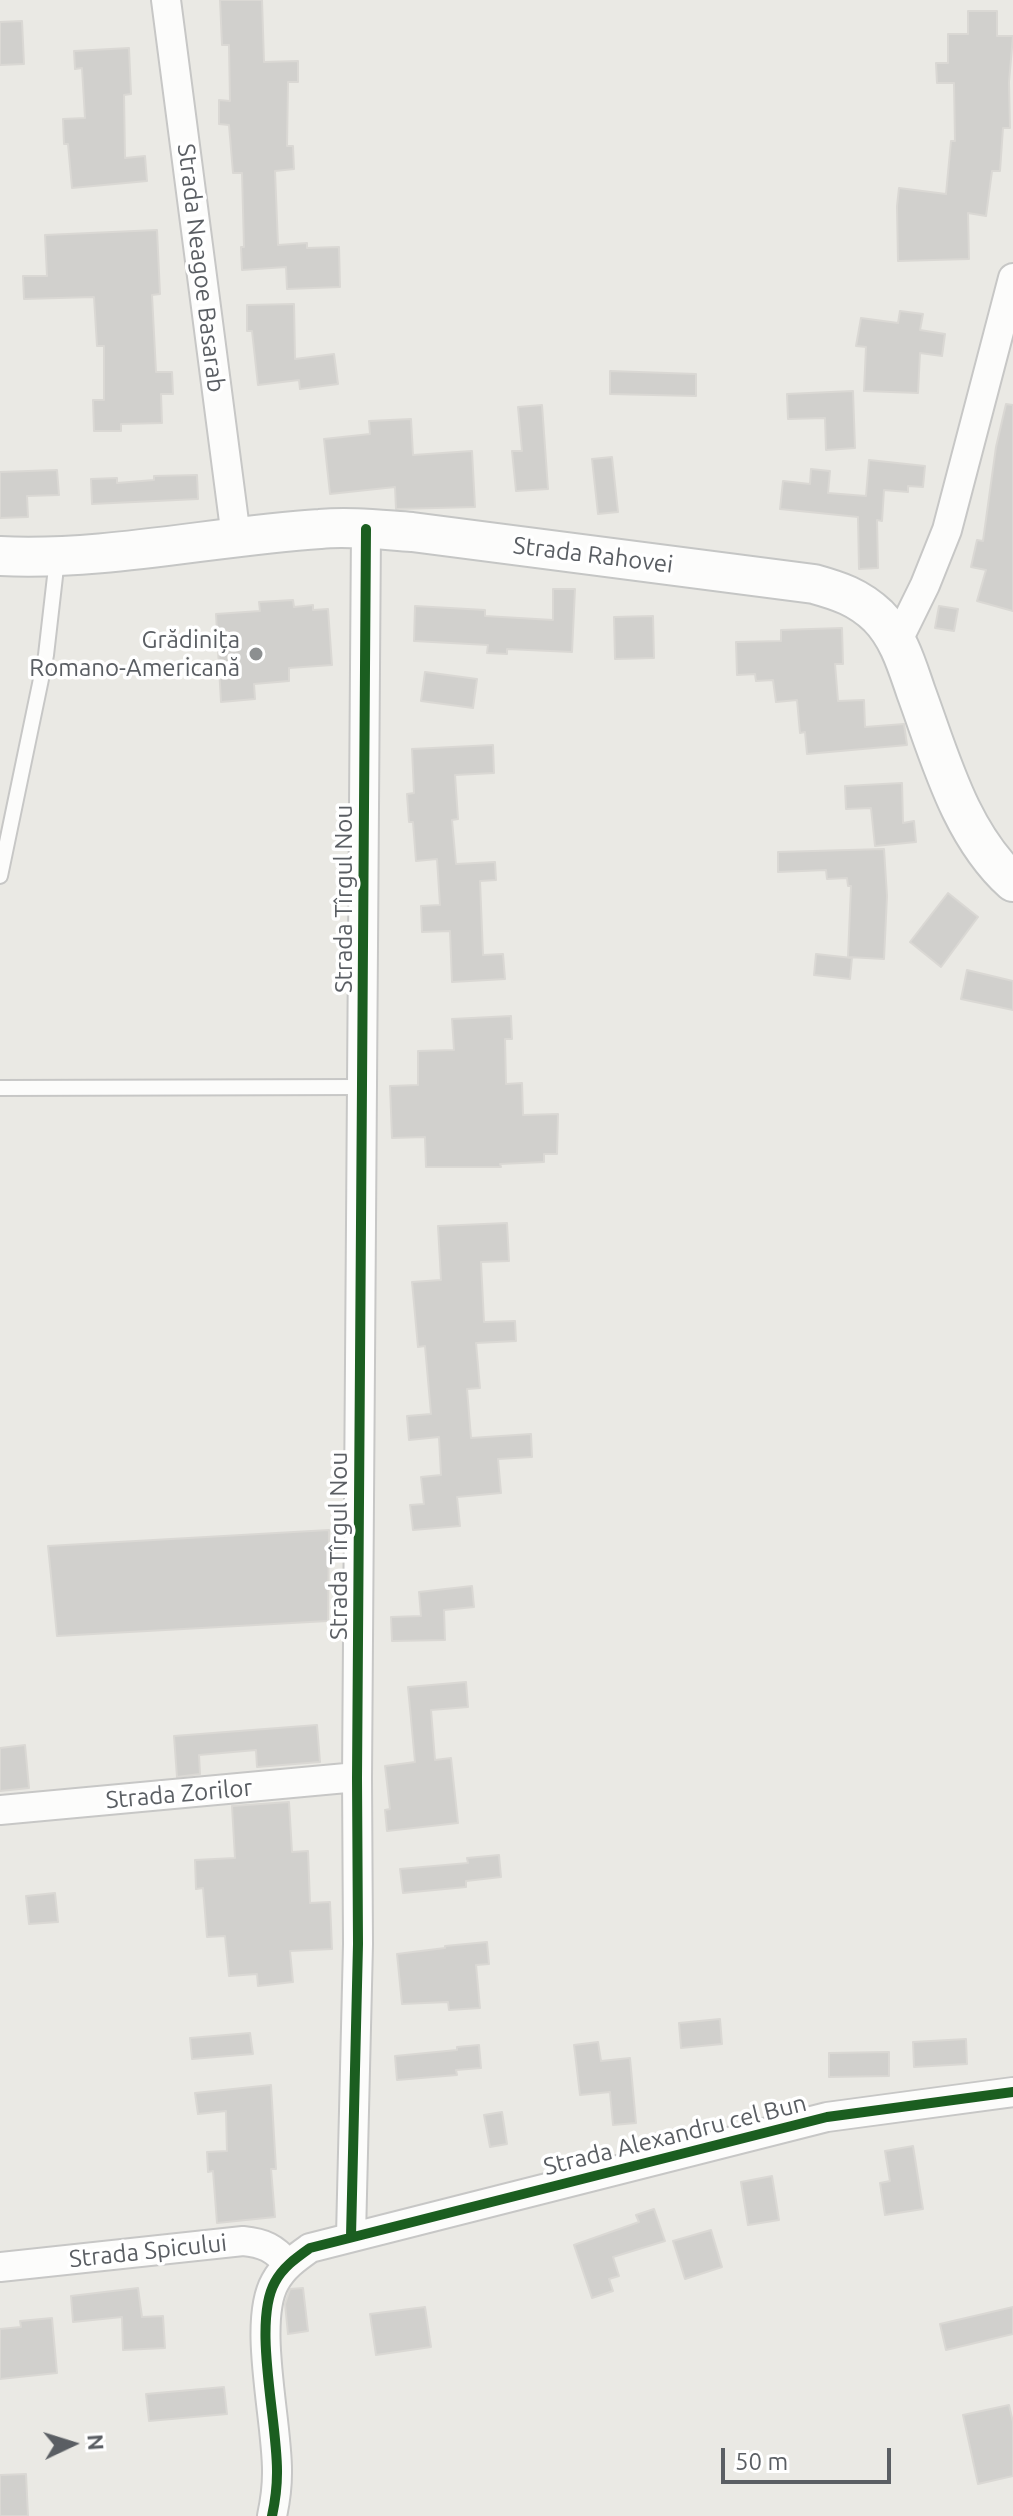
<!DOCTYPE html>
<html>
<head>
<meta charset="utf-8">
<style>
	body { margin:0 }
	#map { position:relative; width:1013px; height:2516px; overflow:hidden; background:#eae9e4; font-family:Ubuntu,sans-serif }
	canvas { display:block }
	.north { position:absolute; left:32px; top:2404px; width:80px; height:80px; -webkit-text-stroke:6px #fff; paint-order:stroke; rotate:86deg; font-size:22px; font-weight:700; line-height:32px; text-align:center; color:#5a5e63 }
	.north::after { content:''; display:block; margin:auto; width:28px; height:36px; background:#5a5e63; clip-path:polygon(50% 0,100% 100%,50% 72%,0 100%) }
	.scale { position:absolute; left:721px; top:2448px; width:170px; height:36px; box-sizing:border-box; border:4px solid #5a5e63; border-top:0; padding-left:10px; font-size:24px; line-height:28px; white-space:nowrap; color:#5a5e63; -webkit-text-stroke:6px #fff; paint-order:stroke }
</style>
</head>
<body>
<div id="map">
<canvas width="1013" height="2516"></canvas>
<div class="north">N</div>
<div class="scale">50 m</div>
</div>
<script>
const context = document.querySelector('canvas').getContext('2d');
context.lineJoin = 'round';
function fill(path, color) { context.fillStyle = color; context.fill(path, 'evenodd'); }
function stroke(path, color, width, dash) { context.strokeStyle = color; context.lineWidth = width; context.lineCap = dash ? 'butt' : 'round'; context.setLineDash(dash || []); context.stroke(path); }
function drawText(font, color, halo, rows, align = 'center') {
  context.font = font + ' Ubuntu,sans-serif'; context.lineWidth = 7; context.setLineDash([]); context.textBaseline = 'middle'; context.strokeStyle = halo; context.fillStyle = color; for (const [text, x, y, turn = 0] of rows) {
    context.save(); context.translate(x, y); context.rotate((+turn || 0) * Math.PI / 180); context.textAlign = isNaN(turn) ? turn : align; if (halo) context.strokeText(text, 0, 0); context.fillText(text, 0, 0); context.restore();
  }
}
const building = new Path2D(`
	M220,0H262L264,62L298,61V82H288L287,146H293L294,169L275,171L278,245L307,243V248L339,247L340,287L287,289L286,267L242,270L241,247H244L242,173H233L229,125L219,124V100L230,101L229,45H222Z
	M968,11H997V36H1013L1009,82L1010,128H1003L1000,171H992L986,216L968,213L969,259L898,261L897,206L899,188L946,194L951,141H955L954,83H937L936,63H948V34H968Z
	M22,21L24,64L0,65V22Z
	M129,48L131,94L124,95L125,158L145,156L147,181L72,188L68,144H64L63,119L85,118L82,68L75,69L74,51Z
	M157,230L160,294L152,295L156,372H172L173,394H161L162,423L121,424V431H94L93,400H104V346H97L94,297L24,299L23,276H47L45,235Z
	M294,304L295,359L334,354L338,384L300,389L299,380L258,385L252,331H247V305Z
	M900,311L923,314L920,330L945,334L942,356L920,353L918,393L864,391L866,347L856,346L861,318L898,323Z
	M610,371L696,374V396L610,394Z
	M853,391L855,448L826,450L825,418L788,419L787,394Z
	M1006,404L1013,405V611L977,601L986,570L971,567L977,540L983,541L996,447Z
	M542,405L548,489L516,491L512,451H522L518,407Z
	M411,419L413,455L472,451L475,507L396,509L395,487L330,494L324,439L370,434L369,421Z
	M612,457L618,512L598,514L592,459Z
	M869,460L925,466L923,487L908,486V492L884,490L882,521L877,520L878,568L859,569L858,517L780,509L783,481L810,484L811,469L830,471L828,493L866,496Z
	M57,470L59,495L27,496L28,517L0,518V472Z
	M197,475L198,499L92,504L91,479L117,478V483L154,480V476Z
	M553,589H575L572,652L507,649V654L487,653L488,645L414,641L415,606L485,610V616L553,620Z
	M293,600L294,607L313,605V610L328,609L332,665L289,668V681L254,684L255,699L221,702L216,614L260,611L259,602Z
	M939,606L958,609L954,631L935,628Z
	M653,616L654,658L615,659L614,617Z
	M842,628L843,664H835L838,701L864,700L865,727L904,724L907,745L807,754L805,732L800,733L797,700L776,702L773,680L756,681L755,674L737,675L736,642L781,641V630Z
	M425,672L477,679L473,708L421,701Z
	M493,745L494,773L455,775L458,819L452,820L456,864L495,862L496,880L480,881L483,955L503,954L505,979L452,982L450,931L422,932L421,906L440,905L437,859L416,861L413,822H409L407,794L414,793L412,749Z
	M902,783L903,823L914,821L916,842L875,846L871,808L846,809L845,786Z
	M884,849L887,896L884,959L848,957L851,886H848L847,878L827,879L826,870L778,872V852Z
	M948,893L978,917L941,967L910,942Z
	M816,954L852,958L850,979L814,975Z
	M967,970L1013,981V1010L961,999Z
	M511,1016L512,1039H505L506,1084L522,1083L523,1115L558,1114L557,1154H544V1162L500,1164L501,1167H426L425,1137L392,1138L390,1086L418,1085V1051L454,1050L452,1019Z
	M507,1223L509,1261L481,1262L484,1322L515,1321L516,1341L476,1343L480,1388L467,1389L471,1438L531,1434L532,1457L498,1459L501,1493L457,1497L460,1526L413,1530L410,1505L424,1504L421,1477L441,1475L439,1437L409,1440L407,1416L431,1414L425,1346L418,1347L412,1282L441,1280L438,1226Z
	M329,1530L328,1621L57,1636L48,1546Z
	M472,1586L474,1607L444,1610L445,1640L392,1641L391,1617L421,1616L419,1592Z
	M466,1682L468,1707L431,1710L435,1760L451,1758L458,1823L387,1831L385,1810L390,1809L385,1766L415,1762L408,1687Z
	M317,1725L320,1762L257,1767L256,1750L199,1755L200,1774L177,1777L174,1736Z
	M25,1745L29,1788L0,1791V1748Z
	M289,1802L292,1852L308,1851L310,1903L330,1902L332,1949L290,1951L293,1982L258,1986L257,1974L229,1976L225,1936L207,1937L203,1888L196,1889L195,1860L235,1858L232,1806Z
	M499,1855L501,1877L466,1881V1887L403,1893L400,1869L468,1863L467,1858Z
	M55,1893L58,1922L29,1924L26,1896Z
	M487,1942L489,1964L476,1965L480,2008L449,2010L448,2002L402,2004L397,1954L445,1948V1946Z
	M720,2019L722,2044L681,2048L679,2023Z
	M250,2033L253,2054L192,2059L190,2038Z
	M966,2039L967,2064L914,2067L913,2042Z
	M598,2042L601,2061L630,2058L636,2123L613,2125L610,2092L580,2095L574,2045Z
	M479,2045L481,2068L456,2070L457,2075L397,2080L395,2056L457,2050V2047Z
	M889,2052V2076L829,2077V2053Z
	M271,2085L276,2169H271L275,2217L217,2223L213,2171L208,2172L207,2152L227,2151L226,2111L198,2114L195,2093Z
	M502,2112L507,2144L490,2147L484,2115Z
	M913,2146L923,2209L885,2215L880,2183L890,2181L885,2151Z
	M772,2176L779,2220L748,2225L741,2182Z
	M654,2209L665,2241L613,2257L619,2276L609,2279L613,2291L592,2298L574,2245L639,2222L636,2215Z
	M711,2230L722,2267L685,2279L673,2241Z
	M138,2288L142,2317L163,2316L165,2348L123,2350L122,2317L73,2322L71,2296Z
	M303,2288L308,2331L288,2334L285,2304L290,2289Z
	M425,2307L431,2347L376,2355L370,2314Z
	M1013,2307V2334L946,2350L940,2324Z
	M52,2318L57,2373L0,2379V2329L21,2327L20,2321Z
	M224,2387L227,2414L149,2421L146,2394Z
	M1009,2405L1013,2422V2476L978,2484L963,2415Z
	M26,2474L28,2516H0V2475Z`);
fill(building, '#d1d0cd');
stroke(building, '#dad8d4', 2);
const service = new Path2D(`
	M0,876L46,655L57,559
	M0,1088L362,1087`);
const minor = new Path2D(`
	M166,0L236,537
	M897,642L925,585L947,530L1013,278
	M0,1810L357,1777
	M351,2236L358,1944L357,1777L366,529
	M0,2267L243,2241C264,2243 274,2248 288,2264
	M272,2516C275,2502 277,2487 277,2473C278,2423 252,2323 275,2282C283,2267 296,2258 310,2248L827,2117L1013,2092`);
const secondary = new Path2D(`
	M0,556C107,561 213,536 320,529C350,526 382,530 412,532L814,584C839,591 858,597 878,616C899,637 907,666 916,692C940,757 960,834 1013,882`);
stroke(service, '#c7c7c6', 18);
stroke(minor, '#c7c7c6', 32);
stroke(secondary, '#c5c6c5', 42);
stroke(service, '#fcfcfb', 14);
stroke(minor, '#fcfcfb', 28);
stroke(secondary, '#fcfcfb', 38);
stroke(new Path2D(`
	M351,2236L358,1944L357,1777L366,529
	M272,2516C275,2502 277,2487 277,2473C278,2423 252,2323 275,2282C283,2267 296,2258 310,2248L827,2117L1013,2092`), '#1b5e20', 10);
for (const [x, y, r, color] of [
	[256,654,8,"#8c8f90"]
]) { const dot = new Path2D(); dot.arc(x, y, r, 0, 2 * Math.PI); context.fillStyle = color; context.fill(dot); stroke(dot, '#fff', 3); }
drawText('24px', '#5a5e63', '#fff', [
	["Strada Neagoe Basarab",201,268,83],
	["Strada Rahovei",593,555,7],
	["Strada Tîrgul Nou",344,899,-90],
	["Strada Tîrgul Nou",339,1546,-90],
	["Strada Zorilor",179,1794,-5],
	["Strada Alexandru cel Bun",675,2135,-14],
	["Strada Spicului",148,2251,-6]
]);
drawText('24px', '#5a5e63', '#fff', [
	["Grădinița",240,640],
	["Romano-Americană",240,668]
], 'right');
</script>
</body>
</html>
